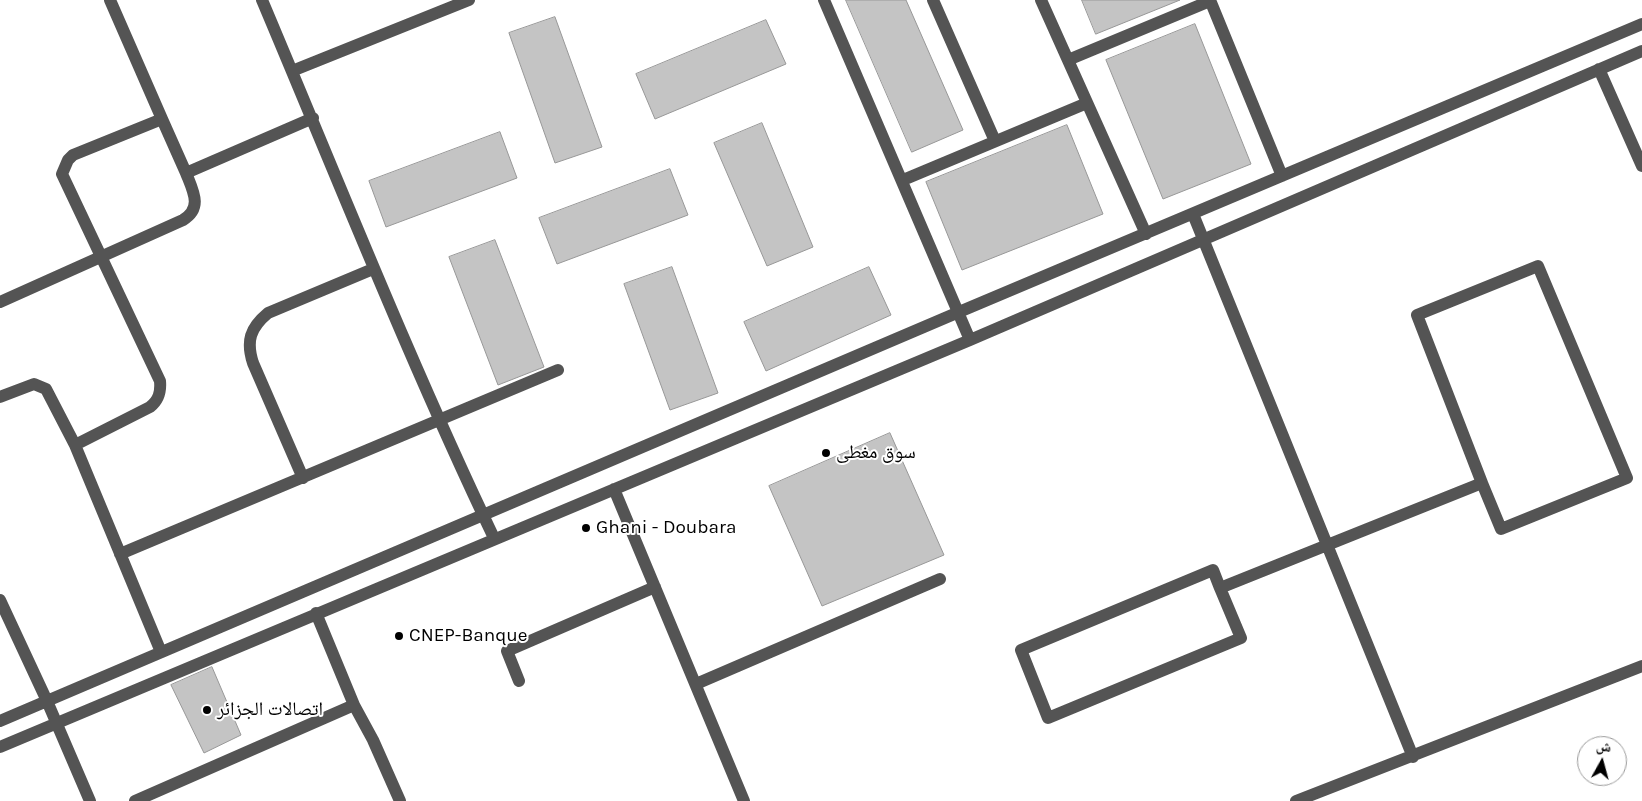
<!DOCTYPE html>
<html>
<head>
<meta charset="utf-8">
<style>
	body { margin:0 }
	#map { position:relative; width:1642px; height:801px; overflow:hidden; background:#fff; font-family:Karla,"Noto Naskh Arabic",sans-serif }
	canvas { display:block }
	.north { position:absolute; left:1577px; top:736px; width:50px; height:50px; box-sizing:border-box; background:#fff; border:1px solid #999; border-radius:50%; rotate:7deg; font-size:14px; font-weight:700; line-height:20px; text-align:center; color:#000 }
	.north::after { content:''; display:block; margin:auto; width:18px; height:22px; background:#000; clip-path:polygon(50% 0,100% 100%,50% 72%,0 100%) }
</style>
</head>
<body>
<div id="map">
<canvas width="1642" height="801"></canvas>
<div class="north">ش</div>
</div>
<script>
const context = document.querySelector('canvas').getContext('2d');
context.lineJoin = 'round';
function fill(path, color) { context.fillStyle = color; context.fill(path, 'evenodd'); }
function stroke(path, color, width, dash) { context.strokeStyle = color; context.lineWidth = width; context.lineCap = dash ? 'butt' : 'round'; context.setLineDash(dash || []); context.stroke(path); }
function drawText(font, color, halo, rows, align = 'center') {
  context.font = font + ' Karla,"Noto Naskh Arabic",sans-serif'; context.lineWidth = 4; context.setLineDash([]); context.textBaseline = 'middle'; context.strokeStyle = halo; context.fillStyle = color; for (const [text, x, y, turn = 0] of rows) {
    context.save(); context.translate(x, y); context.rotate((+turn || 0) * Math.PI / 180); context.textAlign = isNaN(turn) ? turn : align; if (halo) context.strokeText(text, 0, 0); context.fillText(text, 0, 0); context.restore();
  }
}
const building = new Path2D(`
	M846,0H906L963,130L912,152Z
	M1082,0H1180L1096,34Z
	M555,17L602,147L555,163L509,33Z
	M766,20L786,64L655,119L636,74Z
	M1195,24L1251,164L1163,199L1106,60Z
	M762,123L813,247L767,266L714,143Z
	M1067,125L1103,214L962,270L926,182Z
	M500,132L517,178L386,227L369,181Z
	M670,169L688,215L557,264L539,218Z
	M495,240L544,367L498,385L449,257Z
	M672,267L718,393L670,410L624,284Z
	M869,267L891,315L766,371L744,322Z
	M890,433L944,555L822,606L769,486Z
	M212,667L241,735L204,753L171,685Z`);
fill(building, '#c4c4c4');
stroke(building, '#989898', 1);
stroke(new Path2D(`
	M262,0C338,180 410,362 494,538
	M824,0L970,340
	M933,0L995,141
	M1041,0L1146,234
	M1210,0L1282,176
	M1068,60L1210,1
	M1599,69L1642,166
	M292,71L469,0
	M162,119L186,173
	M903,180L1087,103
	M1193,214L1413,757
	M0,302L183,220C203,208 193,191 186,173L313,118
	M0,397L34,384L46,389L75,445L161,652
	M75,445L150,407C159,400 161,392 160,381L62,174L68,160L73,155L162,119L110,0
	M303,478L253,363C246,341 250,328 268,313L373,269
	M614,489L744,801
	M120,554L558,370
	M1220,588L1241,638L1048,718L1021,650L1213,570L1220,588L1482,483L1501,529L1627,478L1538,266L1417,315L1482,483
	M0,600L47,701L90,801
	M316,613L354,705
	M519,681L507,651L655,587
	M696,684L940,579
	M0,721L959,312L1642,24
	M0,747L970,340L1642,51
	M135,801L354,705L373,740L400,801
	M1296,801L1642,666`), '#545454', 12);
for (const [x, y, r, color] of [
	[826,453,5,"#000"],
	[586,528,5,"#000"],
	[399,636,5,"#000"],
	[207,710,5,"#000"]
]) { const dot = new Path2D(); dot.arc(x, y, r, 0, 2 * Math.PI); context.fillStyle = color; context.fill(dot); stroke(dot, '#fff', 2); }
drawText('19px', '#000', '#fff', [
	["سوق مغطى",836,453],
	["Ghani - Doubara",596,528],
	["CNEP-Banque",409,636],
	["اتصالات الجزائر",217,710]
], 'left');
</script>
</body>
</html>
